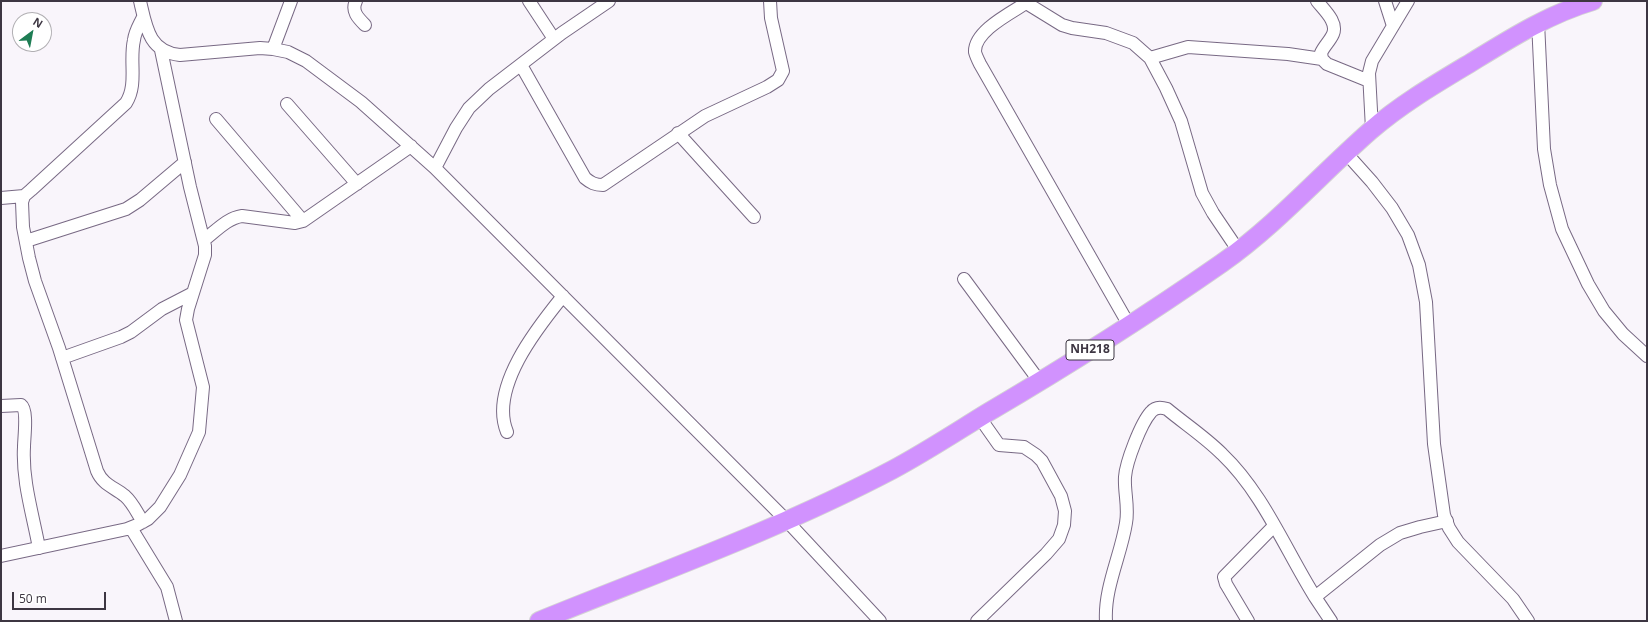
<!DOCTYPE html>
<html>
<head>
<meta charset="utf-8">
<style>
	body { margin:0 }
	#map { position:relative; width:1648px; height:622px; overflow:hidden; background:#f9f5fb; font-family:"Open Sans",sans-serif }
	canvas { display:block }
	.frame { position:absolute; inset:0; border:2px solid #3d3642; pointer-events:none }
	.north { position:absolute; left:12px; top:12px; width:40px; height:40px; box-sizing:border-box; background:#fff; border:1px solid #b1afb3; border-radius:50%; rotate:32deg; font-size:11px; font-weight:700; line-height:16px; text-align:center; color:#3d3642 }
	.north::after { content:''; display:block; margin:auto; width:14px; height:18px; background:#1e7d54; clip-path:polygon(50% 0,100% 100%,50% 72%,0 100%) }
	.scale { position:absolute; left:12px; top:592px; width:94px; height:18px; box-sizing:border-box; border:2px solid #3d3642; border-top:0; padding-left:5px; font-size:12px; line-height:14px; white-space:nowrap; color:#3d3642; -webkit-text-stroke:3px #fff; paint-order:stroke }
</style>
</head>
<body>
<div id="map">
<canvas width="1648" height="622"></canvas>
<div class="frame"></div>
<div class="north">N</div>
<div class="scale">50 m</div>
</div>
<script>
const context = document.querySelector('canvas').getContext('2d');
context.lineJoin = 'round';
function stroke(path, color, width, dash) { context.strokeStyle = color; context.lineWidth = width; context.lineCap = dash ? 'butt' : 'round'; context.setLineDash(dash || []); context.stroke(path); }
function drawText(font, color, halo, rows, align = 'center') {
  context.font = font + ' "Open Sans",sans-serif'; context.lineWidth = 3; context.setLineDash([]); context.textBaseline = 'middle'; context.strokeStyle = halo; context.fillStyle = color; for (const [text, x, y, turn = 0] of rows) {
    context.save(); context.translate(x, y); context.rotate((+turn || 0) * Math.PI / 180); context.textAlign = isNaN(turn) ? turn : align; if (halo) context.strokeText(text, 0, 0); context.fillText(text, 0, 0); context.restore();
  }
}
const minor = new Path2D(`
	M140,1C146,27 149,52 180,55L260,48L273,49L288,52L306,61L361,102L435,168L787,521L880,621
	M356,1C351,11 358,18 365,25
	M529,1L554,39
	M1023,1L1062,25L1072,28L1106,33L1133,43L1150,58L1166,88L1181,121L1202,193L1213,213L1238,250
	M1317,1C1324,10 1338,22 1333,34C1330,41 1324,46 1321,53L1322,59L1327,64L1369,81
	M1385,1L1393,26
	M1026,3C1011,13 974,31 975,52C976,56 978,60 980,64L1129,325
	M1538,22L1544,149L1550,185L1562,229L1588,284L1604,311L1623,334L1647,356
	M273,49L291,1
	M1150,58L1188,47L1288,54L1322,59
	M521,65L585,178C591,183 595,185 603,185L705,116L767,87L778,80L783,71L771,18L770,1
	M287,104L357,184
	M216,119L303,221
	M1372,129L1369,73L1372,61L1408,1
	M678,133L754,217
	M1346,153L1372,182L1392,208L1408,235L1419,265L1426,302L1434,444L1444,515L1449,528L1458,542L1513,599L1528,621
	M435,168L456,128L469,108L489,89L562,33L609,1
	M1,198L24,196
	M204,240C216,231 227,218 242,216L295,223L303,221L411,146
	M26,241L126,209L140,200L185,162
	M964,279L1040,382
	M62,358L121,337L131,332L162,309L193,293
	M1,406L21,405C28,410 24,438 24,447C22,481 33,515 39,548
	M507,432C489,388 537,328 563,296
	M143,522C137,513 133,503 125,496C114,487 103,485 97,471L59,348L35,281L29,258L23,227L22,202L24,196L31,190L126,103C138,84 129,61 134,40C135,31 140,24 143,17
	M131,528L167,587L176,621
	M1,556L127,529L137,525L148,519L160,507L180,475L199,432L203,387L186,320L188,309L205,255V246L190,187L161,50
	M977,621L1046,554L1059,539L1064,525L1065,511L1061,496L1042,461L1036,455L1024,447L999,445L980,418
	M1106,621C1104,588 1121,555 1126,523C1129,507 1124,492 1125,477C1126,462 1141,423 1151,412C1155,407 1161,407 1167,409C1185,424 1205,437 1222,454C1263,493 1285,549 1315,597
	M1248,621L1226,584L1224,577L1274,526
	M1331,621L1315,597L1380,545L1400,533L1420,527L1447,521`);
const highway = new Path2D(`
	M539,621C657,573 778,530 892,470C924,453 956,432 987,413C1067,366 1146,316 1222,263C1276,225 1320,175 1370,131C1401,104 1437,83 1472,62C1511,38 1549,14 1593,1`);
stroke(minor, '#786984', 14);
stroke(highway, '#d4d3d5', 20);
stroke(minor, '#fff', 12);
stroke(highway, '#d192fe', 18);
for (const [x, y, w] of [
	[1090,350,48]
]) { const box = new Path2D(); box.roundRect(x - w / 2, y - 10, w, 20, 3); context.fillStyle = '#fff'; context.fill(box); stroke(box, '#3d3642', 1); }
drawText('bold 12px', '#3d3642', null, [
	["NH218",1090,350]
]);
</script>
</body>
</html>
